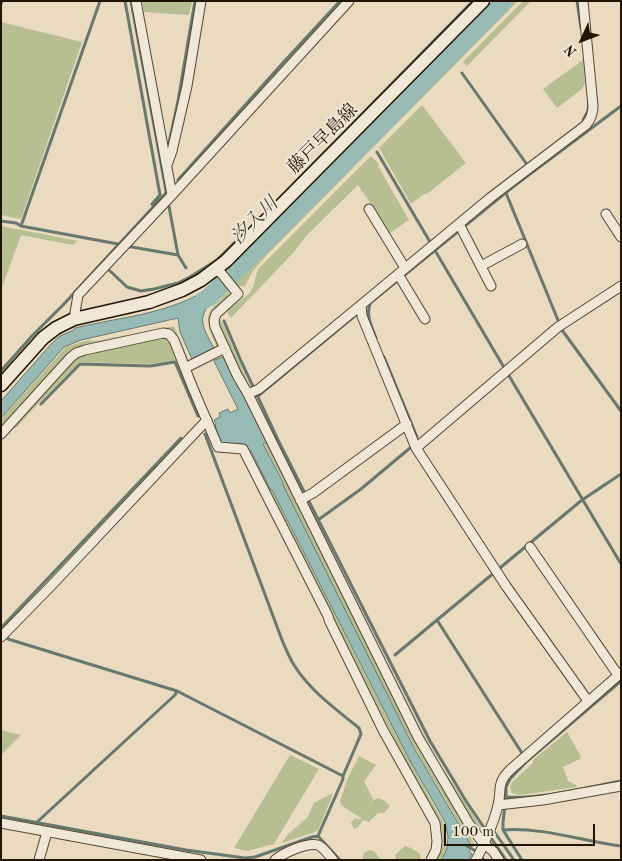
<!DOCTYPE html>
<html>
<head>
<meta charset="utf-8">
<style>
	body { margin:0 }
	#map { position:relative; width:622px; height:861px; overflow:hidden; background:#e9dac0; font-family:"Old Standard TT",serif }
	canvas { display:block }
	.frame { position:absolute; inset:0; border:2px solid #221402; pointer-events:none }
	.north { position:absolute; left:557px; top:15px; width:50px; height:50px; -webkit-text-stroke:4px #f1e7d6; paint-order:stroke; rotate:227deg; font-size:14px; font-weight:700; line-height:20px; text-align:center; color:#221402 }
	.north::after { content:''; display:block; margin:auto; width:18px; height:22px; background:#221402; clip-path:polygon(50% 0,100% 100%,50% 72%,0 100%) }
	.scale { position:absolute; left:444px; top:824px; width:151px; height:22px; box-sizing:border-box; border:2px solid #221402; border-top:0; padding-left:6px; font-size:15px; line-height:18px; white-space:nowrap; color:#221402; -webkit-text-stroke:4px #f1e7d6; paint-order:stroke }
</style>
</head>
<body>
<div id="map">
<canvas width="622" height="861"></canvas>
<div class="frame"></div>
<div class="north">N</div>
<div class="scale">100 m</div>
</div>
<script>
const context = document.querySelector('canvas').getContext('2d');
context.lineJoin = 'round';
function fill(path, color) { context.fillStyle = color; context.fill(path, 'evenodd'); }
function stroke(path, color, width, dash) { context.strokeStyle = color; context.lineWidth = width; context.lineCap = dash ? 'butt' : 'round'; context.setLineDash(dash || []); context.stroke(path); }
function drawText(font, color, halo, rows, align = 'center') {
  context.font = font + ' "Old Standard TT","Noto Serif JP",serif'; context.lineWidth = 4; context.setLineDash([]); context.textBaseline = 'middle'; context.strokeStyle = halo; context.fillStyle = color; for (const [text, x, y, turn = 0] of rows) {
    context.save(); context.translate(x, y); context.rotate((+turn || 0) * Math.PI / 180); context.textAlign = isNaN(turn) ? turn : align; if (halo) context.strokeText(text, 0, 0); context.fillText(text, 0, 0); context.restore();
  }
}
fill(new Path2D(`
	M142,1H192L189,15L144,12Z
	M509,1H518L265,257L253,271L245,286H237L232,281L366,146L371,148L373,146L372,140Z
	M523,1H531L467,66L463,62Z
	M1,22L82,42L21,219L1,215Z
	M583,60L585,83L582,89L557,108L543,89Z
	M422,105L466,163L427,194H424L411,204L379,148Z
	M371,156L379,164L378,166L409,220L390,233L358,185L307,235L294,252L231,318L226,311L249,294L253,287L258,269Z
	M1,226L78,241L73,245L21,235L1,290Z
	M229,291V296L212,311C207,323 214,334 219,345L217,348C203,316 204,314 229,291Z
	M219,318L223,324L250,387L247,386L220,330L218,321Z
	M174,326L189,361L187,362L172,334L80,350L1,431V419L66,347L88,340L96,341Z
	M165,335L170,339L179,362L176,361L149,364L80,362L39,403L17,427L7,430L75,357Z
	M267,442L286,481L287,484L421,751L475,845L473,847L414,746L396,711L283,485L284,482L264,444Z
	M248,452H250L269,489L272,491L403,749L443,822L446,835V849L440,860H437C444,847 444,837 440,823L403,756Z
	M363,615L434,755L483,830L479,832L435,761L362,616Z
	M1,730L21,735L1,755Z
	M567,732L581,757L580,759L563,767L568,781L576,785L577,787L520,795L512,793L510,787L512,782L533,763V760Z
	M290,755L319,769L274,844L247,851L234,848Z
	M359,756L376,765L364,781L373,799L363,817L373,800L378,798L385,801L390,806L384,813H378L369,822L363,820L358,827L354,829L351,823C357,815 356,820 362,819L341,805L340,801L348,778Z
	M333,793L318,831L282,843L288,834L307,818L314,803Z
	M405,846L411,848L420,854L421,860H396L395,855Z
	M371,850L375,852L381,860L363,859V854L367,851Z`), '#b7bf92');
const water = new Path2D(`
	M220,280L226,287C202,313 194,314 214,348L192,359L180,332L178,318L81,340L64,347L1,418V401L52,343L60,336L74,330L75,328C124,316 179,314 220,280Z
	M224,357L267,442L263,444L283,482V485L414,748L472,847L469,851L472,854L468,860H441L447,849L448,836L445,822L409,759L272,490L270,489L251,451L249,452L246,445C221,445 222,450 215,425L216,424L214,420L220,417L219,413L228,409L230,413L238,409L214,361Z`);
fill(water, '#97bab5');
stroke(water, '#68786d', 1);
stroke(new Path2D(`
	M125,1L160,195L152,204L154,206
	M131,1L178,255L186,268
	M577,1L581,28
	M1,4L2,1
	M462,73L528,166
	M584,122L583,120L588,111L589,101
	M366,141L370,145
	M167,145L169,143L178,101L195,1
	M377,152L499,359L621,564
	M178,180L281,65L340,1
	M506,193L562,330L621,411
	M1,221L16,223L21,226L118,244
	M21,226L100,1
	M251,227L473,1
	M126,246L178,255
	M108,269L127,287L141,291L154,289L178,283L190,277L217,260L246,231
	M224,321L241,361L278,440L430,741L466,801L506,860
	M376,338C371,325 366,316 370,303L514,186L621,106
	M384,357L417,437
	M1,371L32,336L63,305L167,192
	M258,396L357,314
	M41,404L80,364L150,366L175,362L198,416
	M205,434L282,640C286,649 289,657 294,665C310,691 336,709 359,728L361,734L343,776V779L318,836
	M318,520L361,489L410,448
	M437,620L582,500L621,474
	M1,628L181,438
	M4,634L8,639L177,691L343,776
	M395,655L437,620L527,761L510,779L506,787V798L503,822V830L522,860
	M527,761L621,681
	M506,797C543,799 585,788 621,781
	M1,816L186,850L245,858L255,857L312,837L318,836L340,860
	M36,823L175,695L177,691
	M493,830L514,860
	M503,830C543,827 582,841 621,846
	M467,846L474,850L484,860`), '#68786d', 3);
stroke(new Path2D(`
	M204,300L209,297L312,195L504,1`), '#97bab5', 18);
const street = new Path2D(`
	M136,1L172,195
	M583,1L593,106C593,114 591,119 586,125L490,198L361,305L362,316L416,448L506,586L588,701
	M167,165L172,151L187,86L201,1
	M369,209L405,268
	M606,214L621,237
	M459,224L491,286
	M481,266L522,244
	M215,270L221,273L238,294L216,314L214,320L215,327L237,375L248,394L418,737L469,824L483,843L493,851L499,860
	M398,274L425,319
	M74,319L78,295L172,195L349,1
	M225,348L185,368C195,395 207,420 218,447L243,449L328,616L329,620L383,730L435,823L437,841L436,850L431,860
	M248,394L259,389L361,305
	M1,434L70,358L76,353L85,350L163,333L169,334L174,340L185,368
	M416,448L558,327L621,286
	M300,500L313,493L407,424
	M530,547L618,675
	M1,637L50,587L207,420
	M498,805L543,800L621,786
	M1,823L201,860
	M39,860L47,832
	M275,860C283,853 307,842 318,845C323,847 329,855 333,860
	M476,860C483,847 495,820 498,805C502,789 496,784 510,770L621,673`);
const secondary = new Path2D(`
	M1,385L43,338L56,328L74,319L149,302L182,290L201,280L226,261L483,1`);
stroke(street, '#544632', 11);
stroke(secondary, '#221402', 15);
stroke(street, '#f1e7d6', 9);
stroke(secondary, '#f1e7d6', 12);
drawText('18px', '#221402', '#f1e7d6', [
	["藤戸早島線",323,139,-45]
]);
drawText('italic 19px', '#4b4e41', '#f1e7d6', [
	["汐入川",255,221,-45]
]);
</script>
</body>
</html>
